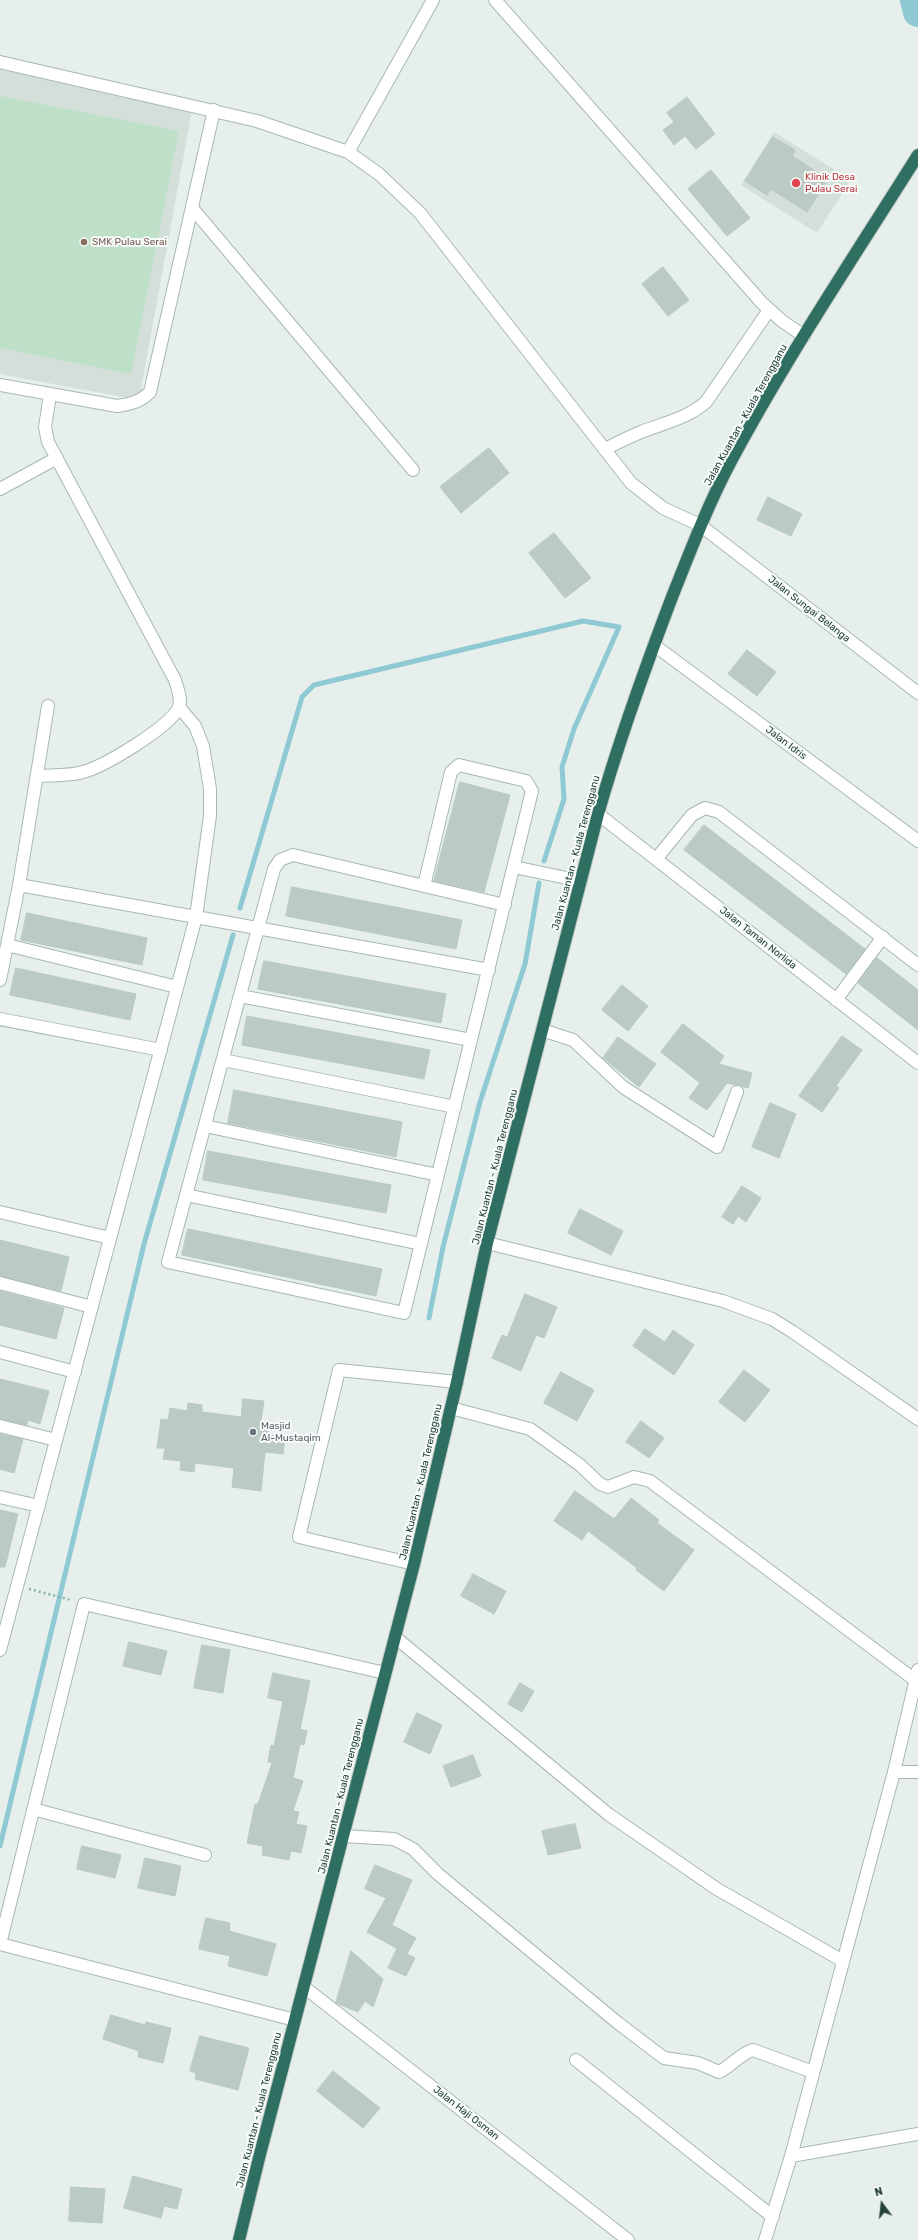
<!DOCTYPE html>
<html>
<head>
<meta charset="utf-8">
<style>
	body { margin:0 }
	#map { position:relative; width:918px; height:2240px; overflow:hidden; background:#e6efeb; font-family:Rubik,sans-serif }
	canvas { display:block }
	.north { position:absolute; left:862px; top:2184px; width:40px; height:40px; -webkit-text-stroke:3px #f7fbf9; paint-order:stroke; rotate:345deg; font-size:11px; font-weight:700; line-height:16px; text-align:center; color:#24423a }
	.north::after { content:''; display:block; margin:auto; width:14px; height:18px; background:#24423a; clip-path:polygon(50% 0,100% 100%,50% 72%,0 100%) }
</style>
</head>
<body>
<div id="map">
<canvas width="918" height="2240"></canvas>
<div class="north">N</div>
</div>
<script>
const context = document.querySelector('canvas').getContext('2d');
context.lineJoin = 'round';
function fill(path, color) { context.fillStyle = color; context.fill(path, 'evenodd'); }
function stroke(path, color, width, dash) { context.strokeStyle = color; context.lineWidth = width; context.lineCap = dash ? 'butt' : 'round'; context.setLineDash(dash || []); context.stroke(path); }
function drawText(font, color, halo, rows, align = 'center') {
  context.font = font + ' Rubik,sans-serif'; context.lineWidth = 4; context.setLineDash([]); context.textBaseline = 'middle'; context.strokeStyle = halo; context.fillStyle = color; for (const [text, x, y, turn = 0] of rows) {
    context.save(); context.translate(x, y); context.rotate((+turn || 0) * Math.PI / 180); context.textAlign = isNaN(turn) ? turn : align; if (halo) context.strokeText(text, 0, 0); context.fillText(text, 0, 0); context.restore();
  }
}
fill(new Path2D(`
	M0,69L192,110L139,400L0,374Z
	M774,132L851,180L817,233L741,185Z`), '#d4dfda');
fill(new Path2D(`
	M0,96L179,131L131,374L0,348Z`), '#bfe0c8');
stroke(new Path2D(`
	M240,908L302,697L314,685L583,621L619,627L574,729L562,767L564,799L544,861
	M429,1318L443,1247L480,1102L525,964L539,883
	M0,1846L144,1244L233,935`), '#8ec9d4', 5);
stroke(new Path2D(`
	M915,0L918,12`), '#8ec9d4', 30);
const building = new Path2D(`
	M687,97L715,134L696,149L685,136L674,145L663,130L674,122L667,113Z
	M773,137L795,150L792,156L828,179L807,212L771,189L767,195L745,181Z
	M711,170L750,218L727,236L688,189Z
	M663,267L689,300L668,316L642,284Z
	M489,448L509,473L461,513L440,487Z
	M768,497L802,514L791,536L757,520Z
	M554,533L591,578L565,598L529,553Z
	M747,650L776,672L757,696L728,674Z
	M460,782L510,795L484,892L434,881Z
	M704,825L865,949L846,974L684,850Z
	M292,887L462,920L456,949L286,916Z
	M27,913L147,938L142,965L21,940Z
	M877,958L918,990V1030L858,983Z
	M264,961L446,994L441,1023L258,989Z
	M16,968L136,994L130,1020L10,995Z
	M622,985L648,1006L628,1031L602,1010Z
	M247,1016L430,1050L424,1079L242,1045Z
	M683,1024L724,1056L719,1064L752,1073L748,1088L727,1083L707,1110L689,1098L700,1083L661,1052Z
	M842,1036L862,1050L836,1086L839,1088L822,1112L799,1096Z
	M618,1037L656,1064L639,1087L603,1058Z
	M234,1090L402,1122L396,1157L228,1123Z
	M770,1103L796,1114L779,1158L752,1147Z
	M208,1151L391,1185L386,1213L203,1180Z
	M742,1186L761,1198L746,1222L738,1216L733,1224L722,1217Z
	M580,1209L623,1231L611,1255L568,1233Z
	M188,1229L382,1269L376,1296L182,1255Z
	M0,1240L69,1257L61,1291L0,1276Z
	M0,1291L64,1308L56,1339L0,1325Z
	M525,1294L557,1307L544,1338L536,1335L521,1371L492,1358L502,1335L507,1337Z
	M645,1329L665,1342L673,1330L694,1345L674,1375L633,1346Z
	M744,1370L770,1390L745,1422L719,1402Z
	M561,1372L594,1390L577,1421L544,1403Z
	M0,1379L49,1391L40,1424L28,1420L27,1425L0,1419Z
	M243,1399L264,1401L261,1421L269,1422L268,1435L285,1437L283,1454L265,1452L261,1491L232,1487L234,1468L195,1463L194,1472L180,1470L181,1461L163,1459L165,1448H157L161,1419L168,1420L170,1408L187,1411L188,1403L202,1405V1412L241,1417Z
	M641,1421L664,1438L649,1458L626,1442Z
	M0,1434L23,1439L14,1473L0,1469Z
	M575,1491L614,1519L631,1498L659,1520L657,1523L694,1550L664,1591L636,1570L637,1568L588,1531L582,1540L554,1521Z
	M0,1510L18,1514L5,1567H0Z
	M473,1574L506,1591L494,1614L461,1596Z
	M129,1642L167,1651L161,1675L123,1666Z
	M202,1645L230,1650L223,1693L194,1688Z
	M273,1673L310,1681L300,1729L307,1731L304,1745L300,1744L293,1778L303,1781L293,1811L299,1812L296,1824L307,1826L301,1853L291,1851L289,1860L262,1855L263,1846L247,1843L255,1804H258L272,1763L268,1762L271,1745L274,1746L283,1701L268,1698Z
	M520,1683L534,1691L522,1712L508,1704Z
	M417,1713L442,1725L430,1754L404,1742Z
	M473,1755L481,1776L451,1787L443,1766Z
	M575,1824L581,1848L548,1855L542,1831Z
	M82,1846L121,1855L115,1878L77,1869Z
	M145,1858L181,1866L175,1896L138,1888Z
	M375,1865L412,1880L392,1925L416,1938L407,1954L367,1932L386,1898L365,1889Z
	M206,1918L230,1923L229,1931L276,1944L267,1976L228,1966L230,1956L199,1949Z
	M397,1949L415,1958L406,1976L388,1968Z
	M351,1951L383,1979L373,2007L365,2001L358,2012L336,2003Z
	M111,2015L145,2025L146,2022L171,2028L163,2063L138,2057L139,2051L103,2039Z
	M200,2036L249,2048L238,2090L195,2079L196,2073L190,2071Z
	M333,2071L380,2108L363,2128L317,2091Z
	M133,2176L182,2189L177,2209L164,2206L161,2218L124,2208Z
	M71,2187L105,2189L102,2223L69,2221Z`);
fill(building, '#bbcac4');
stroke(building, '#b8c9c2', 1);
const minor = new Path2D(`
	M495,0L762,303L782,321L804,336
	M0,62L257,121L348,152L379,174L420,213L631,483L663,508L700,525L918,693
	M348,152L433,0
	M193,209L413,470
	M0,385L117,406C131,404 140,402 150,392L214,110
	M605,449C617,443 629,437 641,432C664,423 688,418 706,402L769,310
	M0,489L57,458
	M654,645L918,841
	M459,765L526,781L532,791L404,1313L168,1262L274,869L280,860L293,855L424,886L451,772Z
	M37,776C52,775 69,776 83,772C105,766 170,727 179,707C182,698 177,688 175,680L48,442L45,427L50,395
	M598,814L918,1063
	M656,859L692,815L705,808L719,812L918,965
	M514,867L581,881
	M19,885L489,970
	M424,886L505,905
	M7,945L177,987
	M0,980L19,885L48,706
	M240,996L471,1040
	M836,1000L883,937
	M0,1019L161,1050
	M542,1030L573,1040L623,1087L717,1147L737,1092
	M223,1060L455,1107
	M205,1126L438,1175
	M186,1195L421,1244
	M0,1212L110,1238
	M487,1243L723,1301L772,1319L793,1332L918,1419
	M0,1283L92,1307
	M0,1352L75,1372
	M451,1408L530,1429L580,1465L600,1484L608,1487L634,1477L650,1481L915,1680
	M0,1426L56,1440
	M0,1497L39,1506
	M414,1564L299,1537L339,1370L457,1382
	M395,1637L608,1814L717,1889L843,1961
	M0,1650L196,917L210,816V789L203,746L195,726L179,707
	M894,1772H918
	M33,1809L205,1855
	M343,1836L394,1839L413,1849L438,1874L618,2023L664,2058L698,2063L719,2072C732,2066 739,2054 753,2050L813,2072
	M0,1944L84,1604L385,1673
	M0,1944L295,2020
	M304,1987L628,2240
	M576,2060L773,2217
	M791,2156L918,2134
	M765,2240L791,2156L894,1772L918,1670`);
const highway = new Path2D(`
	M239,2240L259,2158L414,1564L457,1382L487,1243L598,814C619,740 645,668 672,597C690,552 707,507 729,465C786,358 854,257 918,155`);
stroke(minor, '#a8b8b2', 14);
stroke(highway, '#c2cac8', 14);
stroke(new Path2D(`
	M29,1589L71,1600`), '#86b3a5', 2.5, [2, 3]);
stroke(minor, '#fff', 12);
stroke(highway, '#2f6f62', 12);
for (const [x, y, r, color] of [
	[796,183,5,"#e0444e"],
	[84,242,4,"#8d6e63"],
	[253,1432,4,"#6b7280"]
]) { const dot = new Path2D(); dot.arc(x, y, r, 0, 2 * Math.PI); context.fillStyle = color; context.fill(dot); stroke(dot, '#f7fbf9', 1.5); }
drawText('10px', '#be3a42', '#f7fbf9', [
	["Klinik Desa",805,177],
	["Pulau Serai",805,189]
], 'left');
drawText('10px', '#785e54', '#f7fbf9', [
	["SMK Pulau Serai",92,242]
], 'left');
drawText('10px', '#24423a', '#f7fbf9', [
	["Jalan Kuantan - Kuala Terengganu",746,415,-61],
	["Jalan Sungai Belanga",809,609,38],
	["Jalan Idris",786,743,37],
	["Jalan Kuantan - Kuala Terengganu",576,853,-75],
	["Jalan Taman Norlida",758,938,38],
	["Jalan Kuantan - Kuala Terengganu",495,1167,-76],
	["Jalan Kuantan - Kuala Terengganu",421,1482,-77],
	["Jalan Kuantan - Kuala Terengganu",341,1796,-76],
	["Jalan Kuantan - Kuala Terengganu",259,2110,-76],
	["Jalan Haji Osman",466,2113,38]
]);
drawText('10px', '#5b616d', '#f7fbf9', [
	["Masjid",261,1426],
	["Al-Mustaqim",261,1438]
], 'left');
</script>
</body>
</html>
